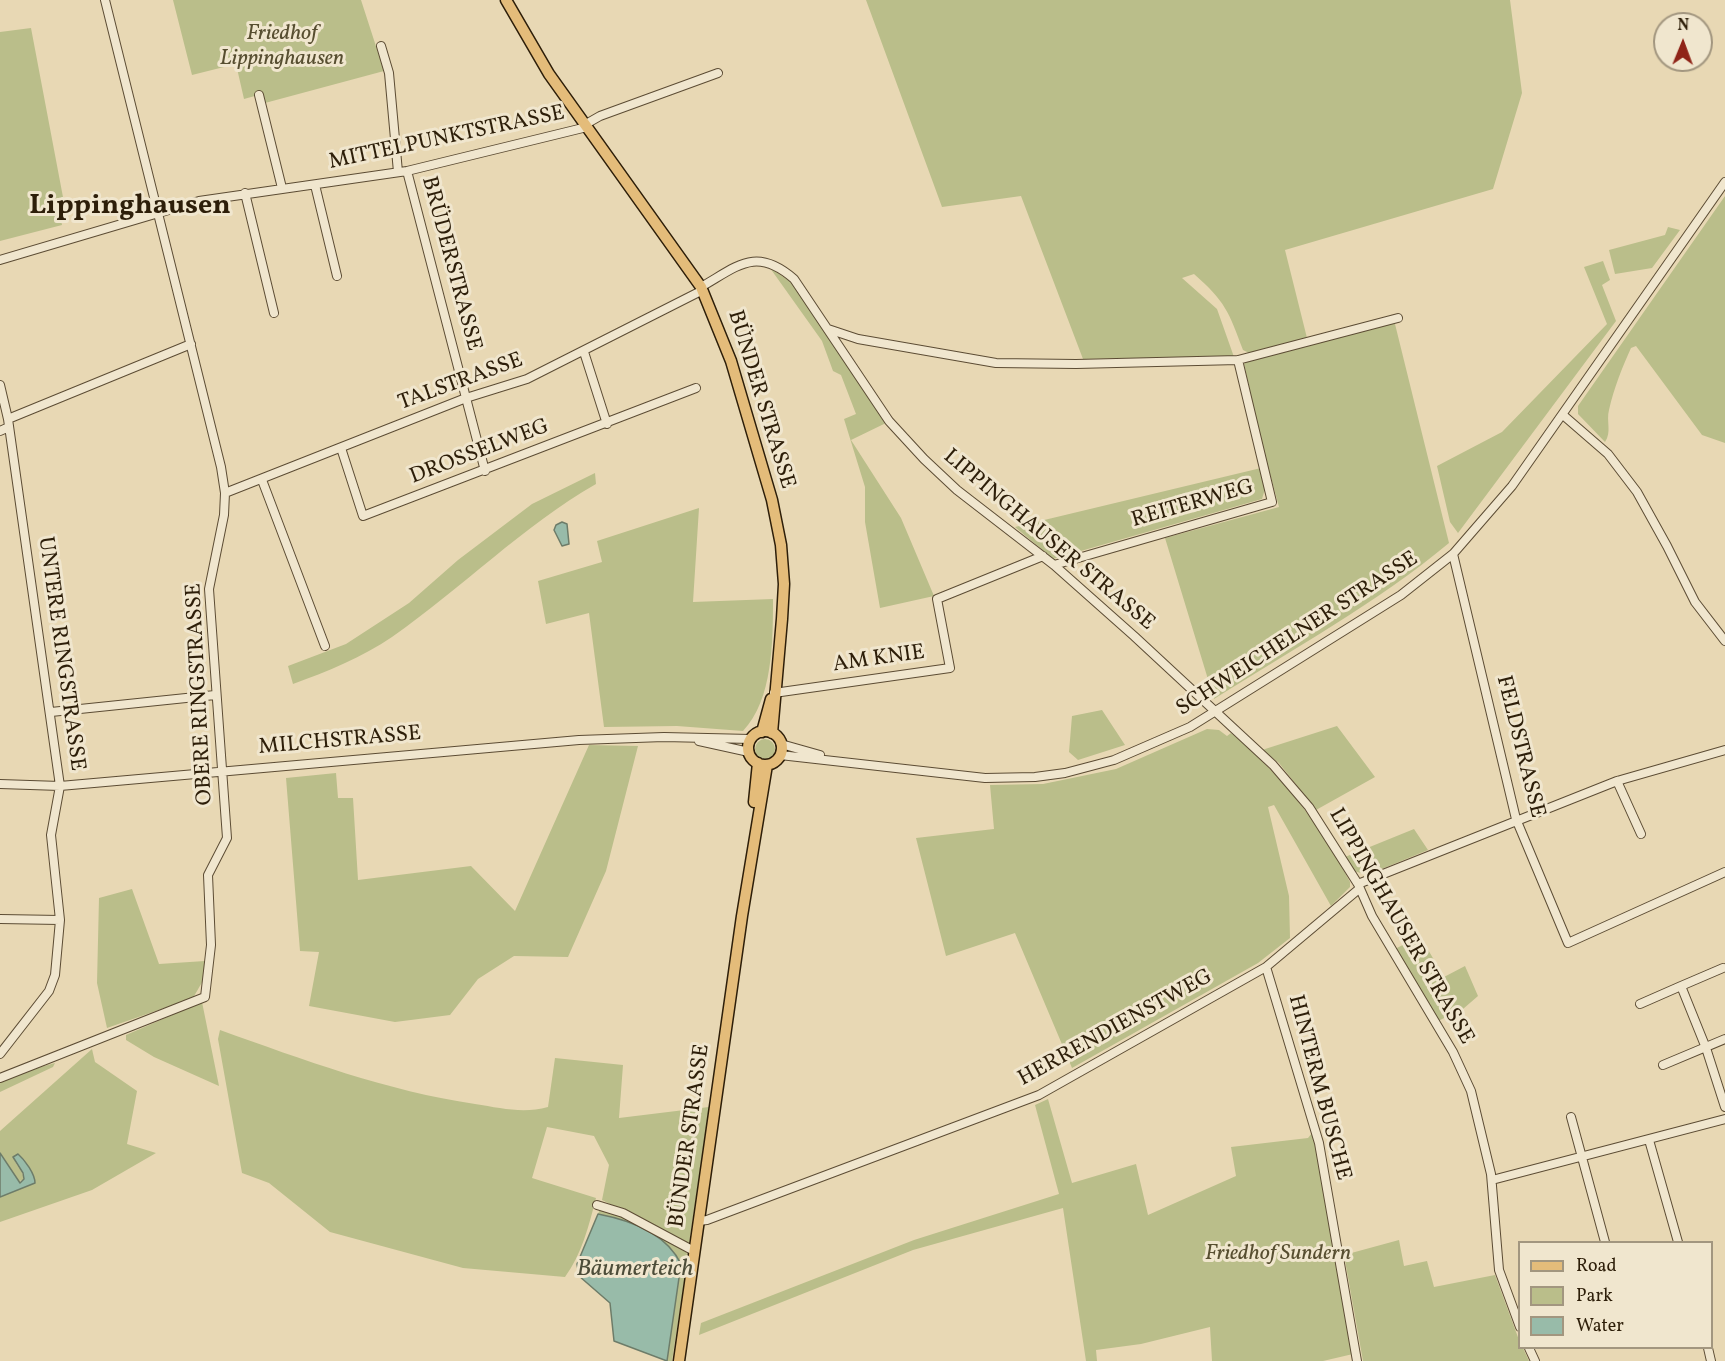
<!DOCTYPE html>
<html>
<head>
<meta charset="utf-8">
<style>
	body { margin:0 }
	#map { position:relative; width:1725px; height:1361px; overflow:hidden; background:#e8d8b4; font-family:Vollkorn,serif }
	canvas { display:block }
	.legend { position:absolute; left:1518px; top:1241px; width:195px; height:108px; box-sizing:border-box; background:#f0e6ce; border:2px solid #a2967f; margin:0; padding:8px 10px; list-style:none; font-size:18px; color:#2d1e09 }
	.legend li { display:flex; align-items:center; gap:12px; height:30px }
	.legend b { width:30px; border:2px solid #a2967f }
	.north { position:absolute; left:1653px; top:12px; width:60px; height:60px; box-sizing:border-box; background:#f0e6ce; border:2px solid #a2967f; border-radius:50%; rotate:1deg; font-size:16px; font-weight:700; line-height:24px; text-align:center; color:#2d1e09 }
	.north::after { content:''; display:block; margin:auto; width:21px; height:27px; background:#8f2418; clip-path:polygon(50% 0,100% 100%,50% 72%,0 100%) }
</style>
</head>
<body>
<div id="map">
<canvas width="1725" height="1361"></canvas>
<ul class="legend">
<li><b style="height:8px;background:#e4bc7a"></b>Road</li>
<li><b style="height:16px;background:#babe8a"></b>Park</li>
<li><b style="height:16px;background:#98bba9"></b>Water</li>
</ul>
<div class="north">N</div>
</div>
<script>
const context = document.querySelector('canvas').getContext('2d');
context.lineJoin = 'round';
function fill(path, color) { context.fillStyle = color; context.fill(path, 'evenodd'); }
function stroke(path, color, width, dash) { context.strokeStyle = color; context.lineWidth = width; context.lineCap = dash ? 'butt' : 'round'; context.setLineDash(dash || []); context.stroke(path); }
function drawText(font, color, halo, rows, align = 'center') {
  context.font = font + ' Vollkorn,serif'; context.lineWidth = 6; context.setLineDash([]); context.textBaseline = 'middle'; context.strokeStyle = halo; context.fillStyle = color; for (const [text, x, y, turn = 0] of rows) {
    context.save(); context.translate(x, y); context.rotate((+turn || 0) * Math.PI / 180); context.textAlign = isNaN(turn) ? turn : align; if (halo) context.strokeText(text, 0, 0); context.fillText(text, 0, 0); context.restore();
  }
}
fill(new Path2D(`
	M173,0H361L384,71L265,103L262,94L244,99L236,64L192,75Z
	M866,0H1510L1522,93L1493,189L1285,250L1307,338L1249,353L1243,350C1229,312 1225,301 1194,274L1182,278L1217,309L1234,357L1083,359L1021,196L942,207Z
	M31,28L66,213L60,215L62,225L0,241V32Z
	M1725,196V443L1702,435L1636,346L1631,348C1622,368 1614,388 1609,410C1606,421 1612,432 1605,442L1578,414V406Z
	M1668,227L1680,230L1652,268L1615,274L1609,250L1665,235Z
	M1603,261L1610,280L1602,285L1616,321L1458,533L1450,522L1437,466L1502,432L1607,324L1584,267Z
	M770,268L794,284L886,423L851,440L901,518L934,596L880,608L865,522V487L844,419L856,414L841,375L833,371L822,341Z
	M1391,324H1395L1449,543C1377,603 1293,649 1214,699L1165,538L1279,507L1261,441L1244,364L1247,361Z
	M1261,468L1265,489L1262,499L1053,559L1015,527Z
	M595,473L596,484C523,526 462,588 392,637C363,657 326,672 293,684L288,666L346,644L409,603L458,560L532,504Z
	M699,508L693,602L773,599C773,640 773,700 743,731L677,726L604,727L589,613L546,624L538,581L602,562L597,541Z
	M1102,710L1125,745L1078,760L1069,752L1072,716Z
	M1337,726L1375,777L1316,810L1279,763L1262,750Z
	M1207,729L1219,730L1227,736L1231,733C1281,774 1320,824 1350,882V887L1331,906L1274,805L1268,807L1289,896L1290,938L1258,963L1072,1068L1015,933L946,956L916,838L994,829L990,785L1043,784L1116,769Z
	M755 749a10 10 0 1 1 20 0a10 10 0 1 1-20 0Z
	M589,745L638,746L606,871L568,957L514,956L478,979L450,1015L395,1022L309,1006L319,952L300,951L286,778L336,773L338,798H353L358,880L471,866L515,911Z
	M1414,829L1428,850L1367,875L1354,871L1345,857Z
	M132,889L159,964L205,961V977L193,998L107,1028L97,983L99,898Z
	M1420,936L1444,977L1465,966L1478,996L1463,1009L1438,1021L1395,949Z
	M202,1002L219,1086L154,1057L126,1040V1035Z
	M220,1030C304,1060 387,1091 475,1104C501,1108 523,1114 548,1107L555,1058L623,1065L619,1118L709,1107L689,1244L602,1200L609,1165L594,1136L547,1127L532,1178L596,1198C589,1225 582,1254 565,1277L463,1268L330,1232L269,1183L242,1173L218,1039Z
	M92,1049L95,1062L137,1091L127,1144L156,1153L92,1190L0,1222V1197L35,1183L24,1159L14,1156C13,1163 23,1170 24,1179L18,1182L0,1153V1131Z
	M55,1063L53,1067L0,1092V1078Z
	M1048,1099L1072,1183L1136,1164L1148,1215L1236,1176L1231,1147L1308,1138L1312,1133L1318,1152L1353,1354L1323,1361H1212L1210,1327L1141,1344L1096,1350L1097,1361H1086L1063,1208L913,1250L699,1335L701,1323L914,1240L1059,1194L1035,1105Z
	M600,1209L624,1216L685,1250L688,1256L672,1361H667L681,1264L598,1214Z
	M1399,1240L1404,1266L1427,1261L1434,1287L1495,1275L1519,1340L1520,1348H1523L1529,1361H1363L1344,1255Z`), '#babe8a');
const water = new Path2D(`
	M562,522L567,524L569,544L562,546L554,530L556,525Z
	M0,1153L20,1183L24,1179L23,1173L13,1157L18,1154C25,1160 35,1174 35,1183L0,1197Z
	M598,1214C630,1220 666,1233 681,1264L667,1361L614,1341L610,1303L579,1276L577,1264Z`);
fill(water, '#98bba9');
stroke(water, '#6d7c69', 1.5);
const minor = new Path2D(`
	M381,46L389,73L398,172
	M259,95L282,188
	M586,124L600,116L718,73
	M407,171L485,471
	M315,185L337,276
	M245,193L274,313
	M0,260L199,201L407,171L587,127
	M701,287C738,266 756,246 794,279L889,421L924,459L957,490L1054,565L1134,636L1273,765L1309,807L1358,884L1372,916L1453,1052L1471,1091L1491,1174L1499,1270L1520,1327
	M828,329L858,339L996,363L1076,364L1238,360L1398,318
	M584,352L607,424
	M0,385L8,419L60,786L51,835L60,920L55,975L49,991L0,1054
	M1563,415L1608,454L1637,492L1667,546L1695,602L1725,641
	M8,419L191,344
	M0,431L9,427
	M341,448L363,516L696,388
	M262,480L325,646
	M225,493L466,398L527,379L703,290
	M1453,554L1516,819L1568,943L1725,872
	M1054,565L1272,502L1238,360
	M774,693L950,668L937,599L1043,556
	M51,712L215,695
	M699,741L749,752
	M781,744L820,755
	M780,755L985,778L1035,777L1065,773L1114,760L1190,727L1401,595L1453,554L1512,486L1725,182
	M1617,781L1641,834
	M0,784L60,786L579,740L664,737L751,739
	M1358,884L1617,781L1725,750
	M0,919L60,920
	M1266,967L1319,1143L1357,1361
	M1681,986L1723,968
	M1640,1004L1681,986L1706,1048L1725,1107
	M1663,1065L1725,1039
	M0,1078L205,997L211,945L208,875L227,838L209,589L224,515L225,493L221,467L105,0
	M1571,1117L1605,1242
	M1649,1140L1678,1242
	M1492,1180L1725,1119
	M597,1205L623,1213L694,1251
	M699,1221L707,1220L1039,1095L1266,967L1359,889
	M1529,1348L1535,1361
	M1708,1348L1711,1361`);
const major = new Path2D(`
	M506,0L549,74L701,287L731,361L772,500L781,545L784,584L782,619L772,733
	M748 748a17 17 0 1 1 34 0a17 17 0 1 1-34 0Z
	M762,732L771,699
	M754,802L758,763
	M679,1361L742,916L767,765`);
stroke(minor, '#5c4c34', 10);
stroke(major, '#2d1e09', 13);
stroke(minor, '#f0e6ce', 8);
stroke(major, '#e4bc7a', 10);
drawText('italic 22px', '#574e30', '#f0e6ce', [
	["Friedhof",282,35],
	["Lippinghausen",282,60],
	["Friedhof Sundern",1278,1255]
]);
drawText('22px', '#2d1e09', '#f0e6ce', [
	["MITTELPUNKTSTRASSE",447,139,-12],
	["BRÜDERSTRASSE",450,264,75],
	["TALSTRASSE",461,383,-20],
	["BÜNDER STRASSE",760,400,73],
	["DROSSELWEG",480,453,-21],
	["REITERWEG",1193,505,-16],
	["LIPPINGHAUSER STRASSE",1048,541,40],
	["SCHWEICHELNER STRASSE",1298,635,-33],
	["UNTERE RINGSTRASSE",60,654,82],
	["AM KNIE",879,660,-8],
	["OBERE RINGSTRASSE",201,694,-93],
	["MILCHSTRASSE",340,742,-5],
	["FELDSTRASSE",1519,747,76],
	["LIPPINGHAUSER STRASSE",1400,927,60],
	["HERRENDIENSTWEG",1116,1029,-29],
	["HINTERM BUSCHE",1318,1088,75],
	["BÜNDER STRASSE",691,1136,-82]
]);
drawText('italic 24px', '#4d4d39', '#f0e6ce', [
	["Bäumerteich",635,1271]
]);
drawText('bold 28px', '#2d1e09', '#f0e6ce', [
	["Lippinghausen",130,208]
]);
</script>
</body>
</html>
